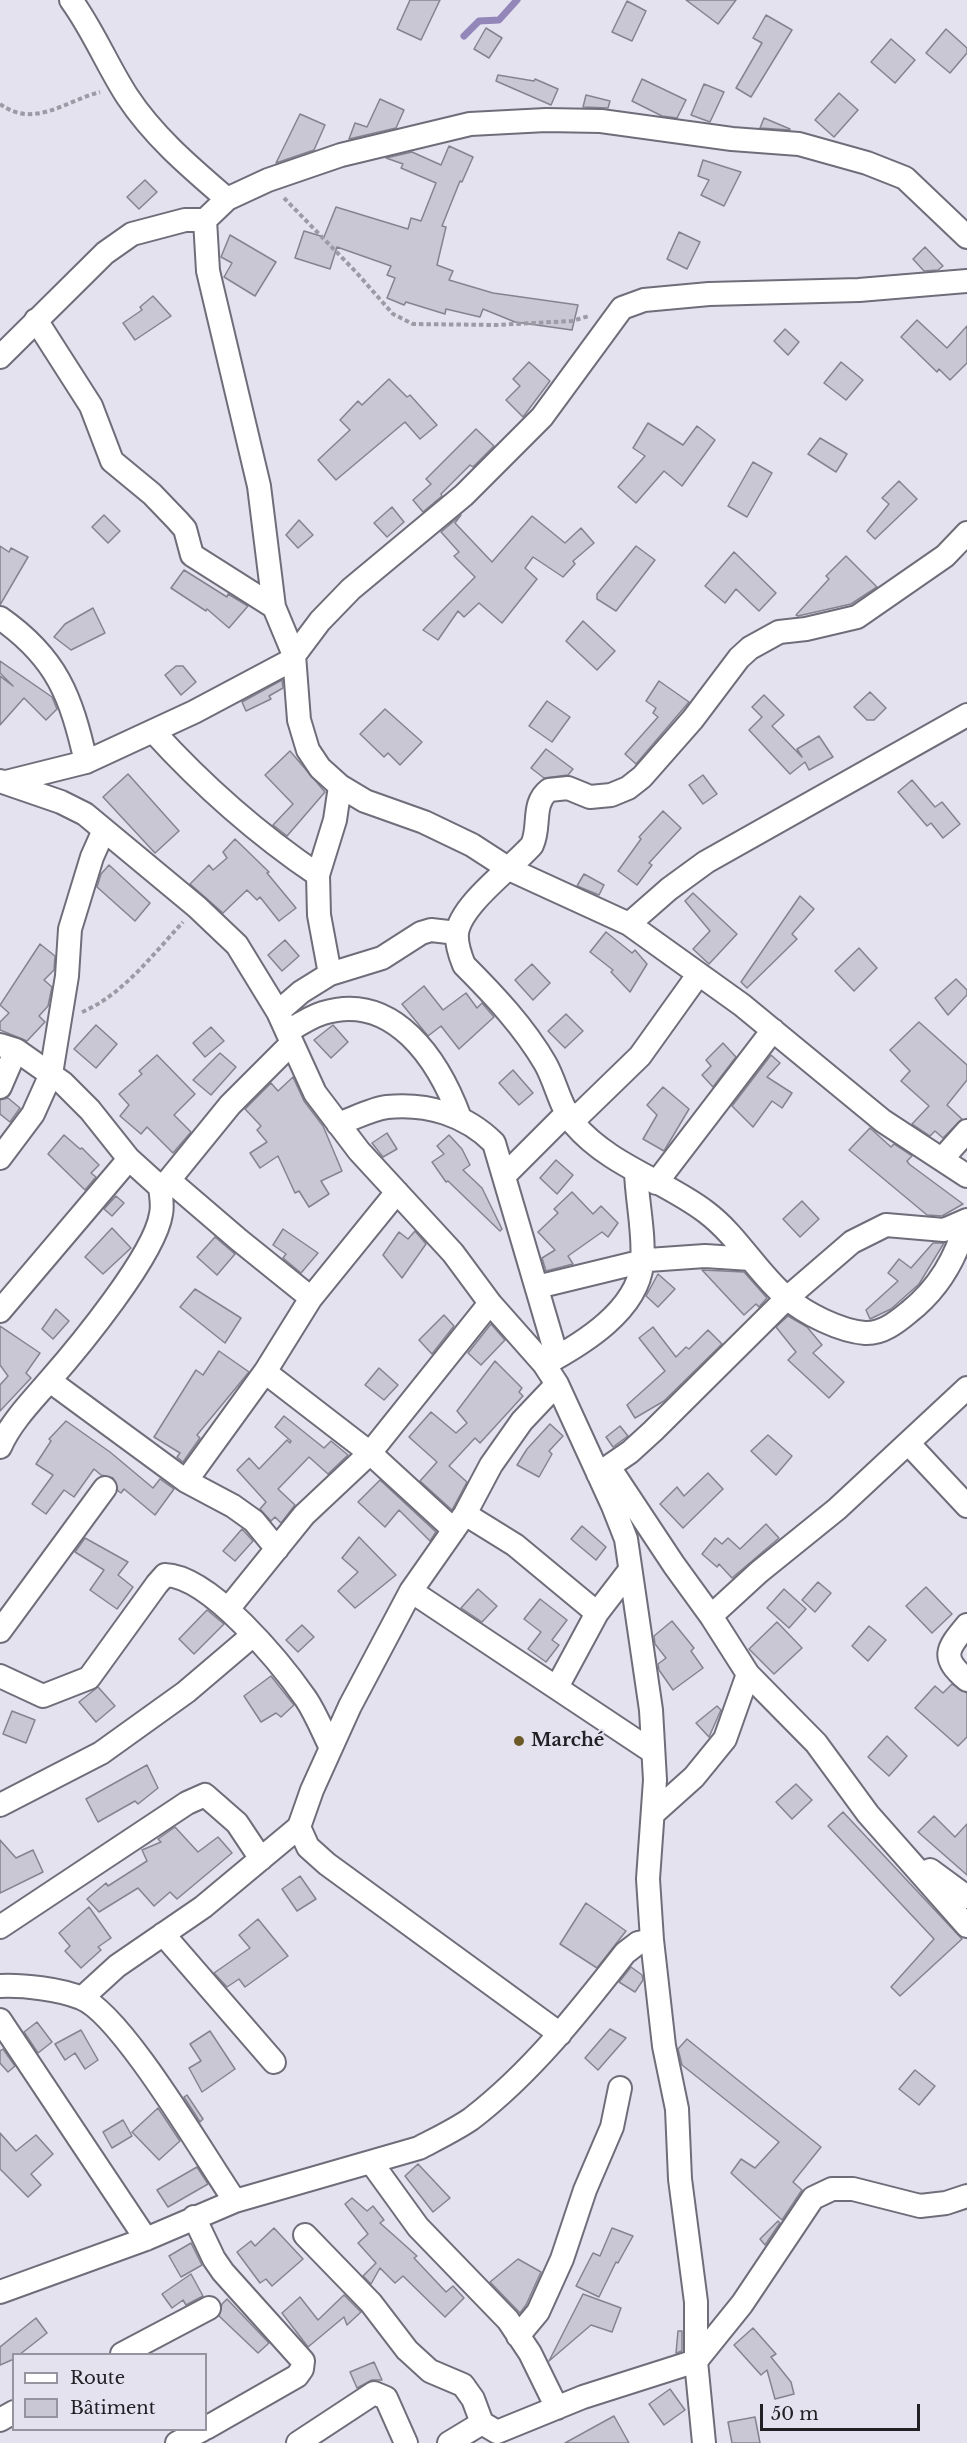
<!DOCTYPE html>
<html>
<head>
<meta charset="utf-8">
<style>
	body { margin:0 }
	#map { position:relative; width:967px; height:2443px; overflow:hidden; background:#e5e2f0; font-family:"Libre Baskerville",serif }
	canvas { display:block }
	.legend { position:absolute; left:12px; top:2353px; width:195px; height:78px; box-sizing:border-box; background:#e5e2f0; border:2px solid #97949f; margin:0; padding:8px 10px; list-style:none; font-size:18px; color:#212025 }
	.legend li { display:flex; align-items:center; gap:12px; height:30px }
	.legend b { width:30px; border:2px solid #97949f }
	.scale { position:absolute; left:760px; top:2404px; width:160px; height:27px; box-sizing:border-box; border:3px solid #212025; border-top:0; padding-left:8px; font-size:18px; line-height:21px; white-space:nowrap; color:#212025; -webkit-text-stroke:4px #e5e2f0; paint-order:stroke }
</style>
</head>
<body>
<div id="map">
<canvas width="967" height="2443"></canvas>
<ul class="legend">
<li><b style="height:8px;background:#fff"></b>Route</li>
<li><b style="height:16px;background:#cac7d5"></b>Bâtiment</li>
</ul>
<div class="scale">50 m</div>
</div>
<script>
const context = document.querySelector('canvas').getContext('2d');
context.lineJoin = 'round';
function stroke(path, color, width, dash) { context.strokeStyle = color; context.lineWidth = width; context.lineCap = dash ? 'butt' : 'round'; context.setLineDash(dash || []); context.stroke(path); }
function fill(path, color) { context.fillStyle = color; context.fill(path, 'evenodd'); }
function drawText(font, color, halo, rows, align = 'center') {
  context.font = font + ' "Libre Baskerville",serif'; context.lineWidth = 4.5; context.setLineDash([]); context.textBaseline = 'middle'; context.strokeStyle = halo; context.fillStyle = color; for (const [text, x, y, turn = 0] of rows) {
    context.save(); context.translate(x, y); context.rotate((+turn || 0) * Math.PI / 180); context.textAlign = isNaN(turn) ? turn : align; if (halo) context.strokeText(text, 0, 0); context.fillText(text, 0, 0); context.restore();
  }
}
stroke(new Path2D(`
	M464,36L479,21L499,20L517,0`), '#9387ba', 7);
const building = new Path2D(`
	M410,0H440L421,40L397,29Z
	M686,0H736L718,24Z
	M627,1L646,11L632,41L612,32Z
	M766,15L792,30L751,97L736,88L762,43L753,38Z
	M486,28L502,38L489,58L474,49Z
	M946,29L967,48V53L950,73L926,53Z
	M891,39L915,60L895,83L871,62Z
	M498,75L534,81L535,79L558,89L551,105L496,81Z
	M642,79L686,100L677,118L662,116L632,101Z
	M704,84L724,92L710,122L691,115Z
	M839,93L858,110L834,137L815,120Z
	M586,95L610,101L608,108L583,107Z
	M380,99L404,110L396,128L349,139L355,123L367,127Z
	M300,114L325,125L314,150L276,163Z
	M764,118L790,129V130L760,128Z
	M449,146L473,157L462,182L460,181L442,226L446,227L437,265L453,271L449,280L493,293L578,305L572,330L515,322L483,309L480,317L446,309L445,314L406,302L404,305L387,298L395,278L387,275L391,266L337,247L330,269L295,258L304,231L324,237L336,207L408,229L411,218L421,221L436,183L401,168L403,164L386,158L412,152L441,165Z
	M703,160L741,172L724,206L701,195L709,180L698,176Z
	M145,180L157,192L139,209L127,197Z
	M679,232L700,242L687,269L667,259Z
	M230,235L276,262L255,296L224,277L232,263L221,257Z
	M925,247L943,266L938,270L924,271L913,259Z
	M153,296L171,316L135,340L123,323L142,310L140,307Z
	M917,320L947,348L967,326V363L950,380L939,369L937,372L901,337Z
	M785,329L799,342L788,355L774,341Z
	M529,362L550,381L523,417L506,400L520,386L513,379Z
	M841,362L863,380L846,400L824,383Z
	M389,379L407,397L410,395L437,425L420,439L405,422L336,480L318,460L350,430L340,420L358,401L362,405Z
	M648,423L683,445L697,426L715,440L682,486L664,471L636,503L618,487L645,456L633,448Z
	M476,429L494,446L473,467L470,465L441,494L442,496L423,512L413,500L431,484L426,479Z
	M820,438L847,454L836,472L808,454Z
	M753,462L772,473L747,517L728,506Z
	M899,481L917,499L875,539L867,531L889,504L882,498Z
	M392,507L404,522L387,537L374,523Z
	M104,515L120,531L108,543L92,527Z
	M461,515L455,523L492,562L532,516L565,543L581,528L594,543L573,561L575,564L563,577L533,557L525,568L537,579L502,623L479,603L464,617L458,611L438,640L423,630L475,577L454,556L459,552L441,532Z
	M299,520L313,535L298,548L286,535Z
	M0,546L9,552L11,548L28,557L0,605Z
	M636,546L655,560L616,611L597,599V594Z
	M734,552L776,593L759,611L736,589L725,603L705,586Z
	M846,556L877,587L851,604L798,616L796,615L829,579L826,576Z
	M184,570L227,597L228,594L248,606L229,628L207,609L206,611L171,588Z
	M93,608L105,633L71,650L54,637L65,624Z
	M583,621L615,651L597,670L566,641Z
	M0,661L52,697L57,709L46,720L24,698L0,725V676L13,686L0,673Z
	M176,666H183L196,682L181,695L165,675Z
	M282,680L283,688L269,696L271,699L246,711L242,702Z
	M659,681L689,702L636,764L625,754L658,717L653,713L656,708L646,701Z
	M870,692L886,708L874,720H867L854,707Z
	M764,695L784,715L772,726L802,757L797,749L819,736L833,757L809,770L805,762L790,774L749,730L762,717L752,707Z
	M547,701L570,717L552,742L529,726Z
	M385,709L422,742L400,765L388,753L384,757L360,734Z
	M546,749L573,769L568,775L544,778L531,768Z
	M290,751L325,792L287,836L273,825L293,804L265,775Z
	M128,774L179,831L155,853L103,797Z
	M703,775L717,794L703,804L689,785Z
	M912,780L935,807L942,802L960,824L943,838L931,823L927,826L898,792Z
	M663,811L681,828L649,863L652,865L637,885L618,871L641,839L639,837Z
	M235,839L269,872L267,873L296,908L279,921L260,897L257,900L247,890L223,913L190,884L209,865L213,870L227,858L223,852Z
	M109,865L150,903L135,921L97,887L101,874Z
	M584,874L604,885L599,895L577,886Z
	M693,893L737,934L709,964L693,949L710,931L685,901Z
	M800,896L814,909L792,934L797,939L747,988L741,982Z
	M606,932L632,953L635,950L647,964L630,992L611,972L613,970L590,952Z
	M285,940L299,956L282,971L268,955Z
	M40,944L55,956L54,970L44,980L52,987L48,1006L39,1016L45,1022L27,1041L0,1030V1022L9,1013L0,1005Z
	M859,948L877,968L854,991L835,971Z
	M532,964L550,983L533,1000L515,980Z
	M956,979L967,990V995L948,1015L935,998Z
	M424,986L443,1010L466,993L477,1008L482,1003L494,1017L459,1049L441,1026L428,1036L402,1004Z
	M566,1014L583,1031L565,1048L548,1031Z
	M919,1022L967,1065V1080L947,1105L962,1119L943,1138L935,1131L930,1136L912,1124L929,1106L901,1081L910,1071L890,1050Z
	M96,1025L117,1044L96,1068L74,1049Z
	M333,1025L348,1042L331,1058L314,1040Z
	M211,1027L224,1041L205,1057L193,1043Z
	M723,1043L736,1057L713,1087L702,1075L711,1066L706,1060Z
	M220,1053L236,1067L211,1095L193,1080Z
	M157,1055L195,1094L174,1115L191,1132L173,1153L147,1127L141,1134L120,1116L129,1105L119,1094L142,1074L139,1071Z
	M771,1055L780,1063L767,1077L792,1093L782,1108L772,1101L753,1127L732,1106Z
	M513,1070L533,1093L519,1105L499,1083Z
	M293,1077L304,1101L323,1126L342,1171L321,1181L329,1194L309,1207L299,1191L295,1193L278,1156L260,1168L250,1153L267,1142L257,1130L261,1126L245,1109L271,1083L278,1091Z
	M663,1087L689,1109L664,1151L643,1139L657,1115L647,1105Z
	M8,1098L20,1108L10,1122L0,1114V1100Z
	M870,1128L891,1147L894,1144L912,1156L907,1161L909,1164L963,1204L942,1216L927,1215L849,1150Z
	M387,1133L397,1149L383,1157L372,1143Z
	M64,1135L80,1149L82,1148L99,1165L91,1173L96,1177L85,1190L48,1154Z
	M449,1135L462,1149L470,1165L463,1170L482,1188L502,1229L500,1231L448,1181L446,1182L432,1162L444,1154L437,1146Z
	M556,1160L573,1175L557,1194L540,1178Z
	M572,1192L593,1214L601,1206L618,1223L608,1237L602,1232L568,1256L573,1264L546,1271L542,1258L555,1250L538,1232L558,1213L554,1209Z
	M116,1196L124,1203L112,1216L104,1209Z
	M802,1201L819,1219L800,1237L783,1219Z
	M112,1228L131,1248L103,1274L85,1257Z
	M283,1229L318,1253L301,1273L283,1258L286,1254L273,1245Z
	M415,1231L426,1244L402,1278L383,1255L399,1232L408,1239Z
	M215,1237L235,1254L217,1275L197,1257Z
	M933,1243H944L919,1284L891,1309L870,1319L866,1310L898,1281L888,1273L899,1259L911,1268Z
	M702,1270L744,1272L767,1298L759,1307L756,1304L744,1315Z
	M658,1274L675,1289L658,1307L646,1296Z
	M195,1289L241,1318L225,1343L180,1307Z
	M56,1309L69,1321L53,1339L42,1329Z
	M444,1315L454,1326L432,1354L419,1340Z
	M788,1316L807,1327L822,1345L813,1353L844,1382L829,1398L788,1360L796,1352L776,1327Z
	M491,1324L505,1340L481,1365L468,1353Z
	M0,1326L40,1353L26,1373L31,1378L0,1411V1385L8,1376L0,1365Z
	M653,1327L676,1357L686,1347L689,1349L708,1330L722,1344L664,1401L635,1418L627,1405L665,1371L639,1338Z
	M219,1351L249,1372L197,1435L200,1438L183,1462L177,1457L180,1453L154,1437L196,1370L203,1375Z
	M495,1361L522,1388L519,1392L523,1396L480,1443L475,1438L449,1466L467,1482L452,1510L420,1481L437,1462L409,1437L431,1412L456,1433L467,1423L457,1411Z
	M379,1368L398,1385L384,1400L365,1385Z
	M284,1416L324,1448L331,1441L348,1455L328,1474L309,1457L278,1489L295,1505L281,1523L275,1517L271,1521L260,1509L266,1502L237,1470L249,1458L259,1469L287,1440L290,1443L291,1441L275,1427Z
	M66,1421L110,1452L153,1488L160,1479L174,1489L155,1515L124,1489L121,1493L118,1491L113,1478L101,1475L94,1469L74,1497L64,1490L46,1514L32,1504L53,1475L36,1464L51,1441L49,1439Z
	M550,1424L563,1436L549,1451L552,1454L539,1477L517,1465L527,1449Z
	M620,1426L628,1436L613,1447L606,1437Z
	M768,1435L792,1456L776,1475L751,1451Z
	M708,1473L723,1489L683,1528L660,1504L677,1487L684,1496Z
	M380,1480L436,1532L430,1541L399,1510L385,1527L358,1502Z
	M766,1524L779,1538L732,1578L719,1564L717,1567L702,1554L715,1538L722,1544L728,1538L740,1549Z
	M582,1526L606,1547L596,1560L571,1539Z
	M242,1529L253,1541L235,1561L223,1551Z
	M359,1537L396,1575L355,1608L338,1591L358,1572L342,1558Z
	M85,1538L128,1562L118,1575L133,1587L117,1609L90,1590L104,1570L75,1552Z
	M818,1582L831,1593L815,1612L802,1600Z
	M926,1587L952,1614L932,1633L906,1606Z
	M478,1589L497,1606L482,1622L461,1608Z
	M784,1589L806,1609L789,1628L767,1608Z
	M540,1599L567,1620L552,1640L559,1645L546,1662L528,1649L541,1632L524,1619Z
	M207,1610L224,1624L194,1654L179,1639Z
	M672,1621L694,1648L691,1651L703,1668L673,1690L659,1670L658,1664L666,1658L655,1644L654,1636Z
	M777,1622L802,1648L774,1674L749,1649Z
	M302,1625L314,1637L298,1652L286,1640Z
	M869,1626L886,1640L868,1661L852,1646Z
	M271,1676L294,1705L281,1717L276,1713L261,1722L244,1696Z
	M952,1684L967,1693V1737L958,1746L915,1708L935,1686L943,1693Z
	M98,1687L115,1706L96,1722L79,1702Z
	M717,1706L721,1710L709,1737L696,1723Z
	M12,1711L35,1720L26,1743L3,1734Z
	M887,1736L907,1756L889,1776L868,1757Z
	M147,1765L158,1788L138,1804L135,1801L98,1822L86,1799Z
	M796,1784L812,1800L792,1819L776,1802Z
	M843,1812L962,1939L900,1996L891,1987L934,1939L828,1826Z
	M934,1816L955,1837L967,1824V1875L918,1832Z
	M175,1827L198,1852L218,1837L232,1853L177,1899L170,1892L154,1906L138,1888L99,1912L87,1899L106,1883L108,1886L147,1861L142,1850L161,1842L158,1839Z
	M0,1840L16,1858L33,1850L43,1872L0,1893Z
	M300,1876L316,1899L297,1911L282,1889Z
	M586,1903L626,1931L597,1968L560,1944Z
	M89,1907L111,1938L98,1947L101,1950L81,1968L65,1951L70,1946L59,1933Z
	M258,1919L288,1956L245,1987L239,1979L227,1987L214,1973L250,1948L239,1935Z
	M631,1967L642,1975L643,1980L635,1992L619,1982Z
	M37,2022L52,2042L38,2053L24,2032Z
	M610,2029L626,2038L598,2070L585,2058Z
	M81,2030L98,2060L85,2069L75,2053L65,2060L55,2044Z
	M210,2031L235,2069L202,2092L189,2068L201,2061L190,2044Z
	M687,2039L821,2147L793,2182L802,2190L782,2220L731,2173L741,2159L755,2168L779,2142L682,2065L678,2049Z
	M3,2049L15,2066L8,2072L0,2063V2051Z
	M915,2070L935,2086L919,2105L899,2089Z
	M187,2095L203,2119L200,2122L184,2097Z
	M158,2108L180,2141L159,2160L132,2132Z
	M123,2120L132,2136L112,2148L103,2132Z
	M0,2133L16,2151L36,2135L53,2154L31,2174L41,2185L28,2197L0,2169Z
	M418,2164L450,2198L433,2212L405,2176Z
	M197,2167L208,2184L168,2207L157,2190Z
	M352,2198L367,2211L373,2206L384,2220L380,2223L417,2256L414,2258L446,2292L453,2286L464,2298L445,2317L403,2276L395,2283L380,2268L371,2284L363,2276L376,2263L358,2243L368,2234L345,2204Z
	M778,2221L780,2223L765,2245L760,2239Z
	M274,2228L303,2259L272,2286L266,2279L260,2283L237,2252L251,2241L255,2246Z
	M612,2228L633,2236L618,2263L616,2262L599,2297L576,2286L593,2253L600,2256Z
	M191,2243L202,2265L181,2277L169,2256Z
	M518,2259L541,2272L526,2305L520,2313L490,2282Z
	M191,2274L203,2296L186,2305L183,2300L172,2308L162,2294Z
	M583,2294L621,2308L612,2332L591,2325L549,2361Z
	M344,2295L361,2312L347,2325L344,2317L308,2347L282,2313L300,2297L318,2320Z
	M227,2299L269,2343L258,2353L219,2316L222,2304Z
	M36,2318L47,2333L19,2355H14V2359L0,2365V2347Z
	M753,2328L776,2354L771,2357L791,2382L794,2394L775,2399L767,2370L761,2375L734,2345Z
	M678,2331H682V2351L676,2353Z
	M374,2362L382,2380H372L357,2388L350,2372Z
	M670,2389L685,2410L664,2425L649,2404Z
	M614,2416L629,2443H565Z
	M755,2417L760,2443H732L728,2422Z`);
fill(building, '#cac7d5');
stroke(building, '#868390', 1.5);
const minor = new Path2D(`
	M71,0C93,30 107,65 127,96C154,137 191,168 227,199
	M967,237L905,178L867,163L799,144L732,139L601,121L546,120L470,124L341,155L268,180L227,199L205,220L208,271L259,486L274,607L294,655L299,720L308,750L320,768L340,786L365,801L424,822L472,845L509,869L629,924L742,1005L883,1121L967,1176
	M36,320L91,406L112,461L152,494L177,520L185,529L192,555L274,607
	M0,357L105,253L132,234L185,220H205
	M0,618C57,658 71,696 86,762
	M153,731C203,786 256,833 318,875
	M0,781L61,802L85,814L197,907L237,945L278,1012L315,1093L359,1151L453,1253L490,1303L544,1364L557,1384L613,1506L626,1539L651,1710L655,1780L648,1879L652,1940L664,2046L677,2109L680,2179L696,2302V2361L704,2443
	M6,782L86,762L194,712L290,661L320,621L351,589L464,495L542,417L622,308L644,300L709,294L859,290L967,281
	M629,924L669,889L706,862L967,715
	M330,974L319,915L318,875L335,820L340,786
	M278,1012L301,992L330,974L382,958L421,933L431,930L457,933
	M287,1032C298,1025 310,1017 323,1013C394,991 439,1061 460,1118
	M0,1045L16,1050L63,1083L90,1110L129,1159L160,1187L169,1180L230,1105L292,1043
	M0,1087L16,1050
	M572,1122L640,1056L698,975
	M338,1124C353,1119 371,1109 387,1107C428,1103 466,1115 494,1143L557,1357
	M0,1158L33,1114L51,1074L67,976L70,929L92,857L104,830
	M943,1158L967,1131
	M505,1175L568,1112
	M169,1180L239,1240L311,1298
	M656,1183L773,1030
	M966,1221C957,1257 938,1289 909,1312C897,1322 882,1334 865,1333C840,1331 806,1314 787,1298C757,1273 738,1236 706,1212C664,1180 610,1166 574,1124C560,1107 556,1082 545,1063C524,1027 494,995 464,965C460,955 456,943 457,933C461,904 513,867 532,845C541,826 531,804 549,790L568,788L590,797L611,795L628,788L642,777L693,719L739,658L750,648L779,632L806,629L857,617L945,556L967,533
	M537,1287L648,1260L705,1256L751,1259
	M0,1311L129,1159
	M545,1364C582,1344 637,1311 642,1264C645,1235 637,1202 636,1172
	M265,1372L370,1453L454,1530
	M50,1381L186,1481L233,1506L254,1521L277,1549
	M557,1384L522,1421L491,1465L465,1514L411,1591L350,1706L312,1790L299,1827L308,1847L327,1864L560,2034
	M909,1444L967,1506
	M0,1447C11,1422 31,1402 49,1381C78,1348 155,1255 161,1214C163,1206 161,1195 160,1187
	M609,1467L674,1565L711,1616L748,1674L816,1743L868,1814L967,1926
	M598,1474L630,1452L653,1431L787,1298L852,1242L886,1225L944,1230L967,1220
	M186,1481L265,1372L311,1298L397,1192
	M465,1514L515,1545L597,1613L630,1570
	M411,1591L653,1752
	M228,1609L304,1515L370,1453L490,1303
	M711,1616L759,1572L837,1509L967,1388
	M967,1625C947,1649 940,1657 967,1680
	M0,1631L105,1488
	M0,1676L43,1696L89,1678L157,1584L165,1575C210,1576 281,1663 306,1699C316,1714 323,1732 331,1748
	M557,1687L597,1613
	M0,1805L101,1753L186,1692L253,1635
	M655,1812L694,1777L725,1739L748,1674
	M930,1870L967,1897
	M0,1927L187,1803L205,1795L237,1823L261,1859
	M163,1934L274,2062
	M0,1986C23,1985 60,1989 81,1998C122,2014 206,2159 235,2201
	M82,1998L117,1966L203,1907L299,1827
	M0,2020L146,2239
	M371,2162L418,2227L508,2320L530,2353L557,2408
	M194,2217L214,2259L223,2272L303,2361L302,2369L297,2376L206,2428
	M305,2235L371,2303L407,2350L430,2371L463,2385L473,2399L482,2423L497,2432L583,2397L696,2361L742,2304L813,2198L832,2189H853L920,2206L946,2203L967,2196
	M0,2292L146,2239L235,2201L419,2148C436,2139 455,2130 471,2119C531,2073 579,2012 625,1953L638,1943L652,1940
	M518,2336L538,2312L562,2259L585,2190L612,2127L620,2088
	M122,2354L209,2308
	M0,2420L14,2412
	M177,2443L202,2430
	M298,2443L374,2393L386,2398L406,2443
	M449,2443L482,2423`);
stroke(minor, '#6f6d79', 26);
stroke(new Path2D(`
	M0,104C34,129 65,101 100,92
	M284,198L356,272L393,314L413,324L496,325L572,321L589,316
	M82,1012C123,995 154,953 183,922`), '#9c9aa4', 4, [4.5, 3]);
stroke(minor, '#fff', 22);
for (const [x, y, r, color] of [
	[519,1741,6,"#6c5928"]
]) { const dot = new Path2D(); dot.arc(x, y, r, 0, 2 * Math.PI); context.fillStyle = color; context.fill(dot); stroke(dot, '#e5e2f0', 2); }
drawText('bold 18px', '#212025', '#e5e2f0', [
	["Marché",531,1741]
], 'left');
</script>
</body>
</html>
